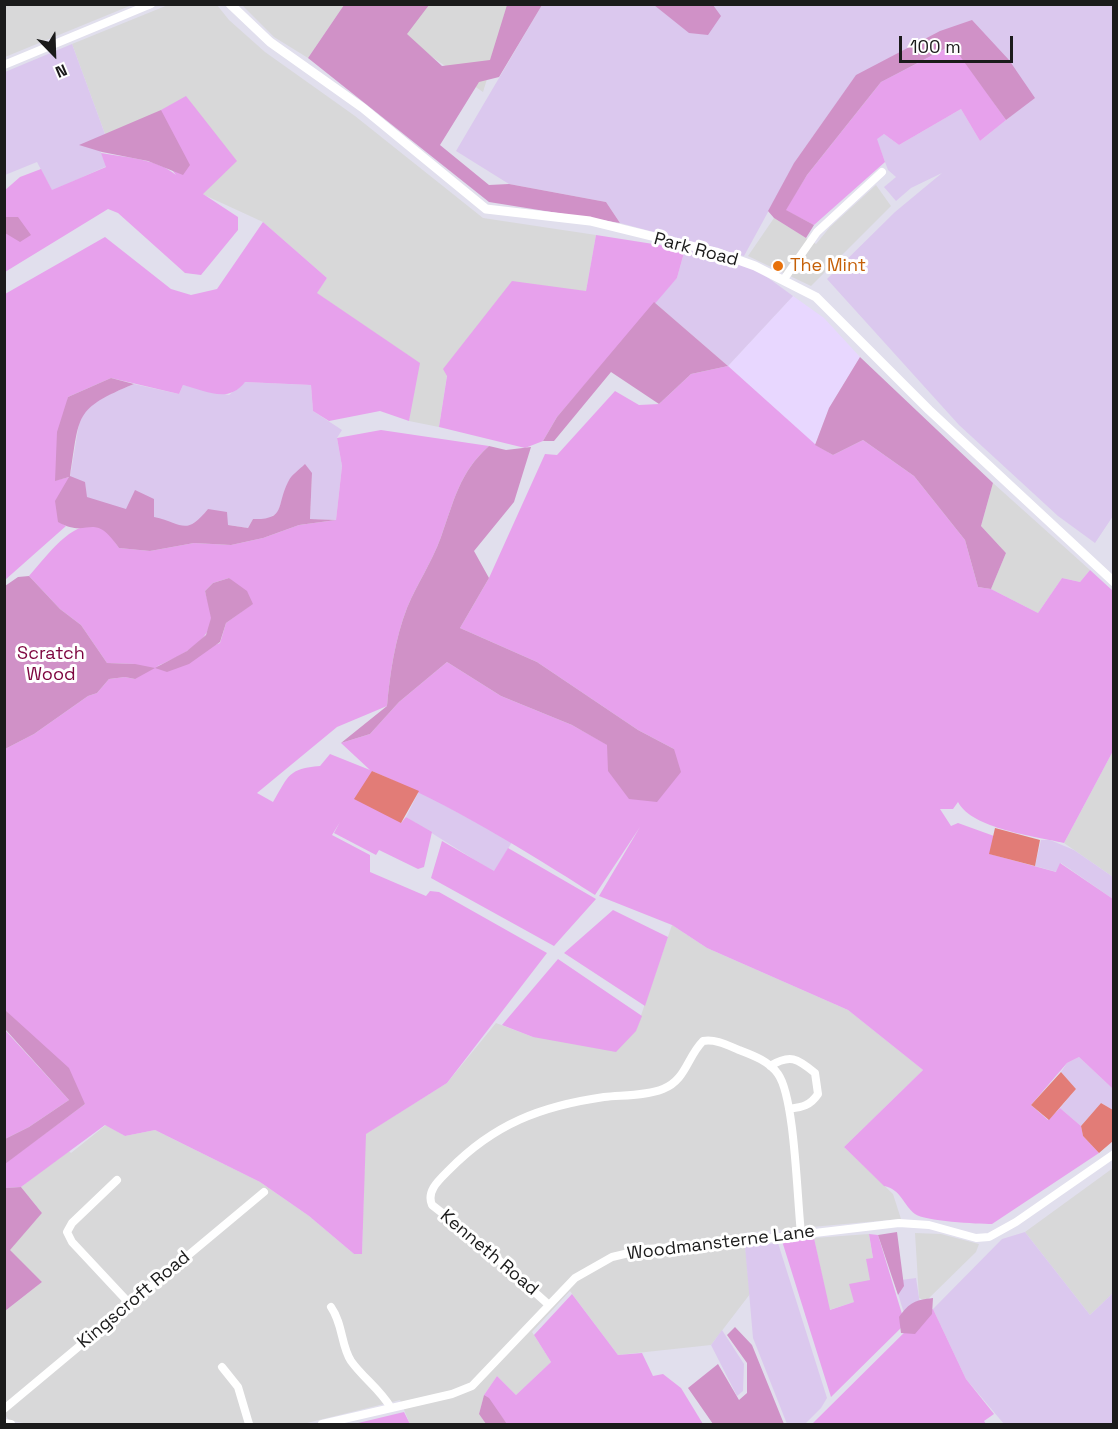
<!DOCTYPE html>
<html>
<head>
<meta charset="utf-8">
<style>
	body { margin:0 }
	#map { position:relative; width:1118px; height:1429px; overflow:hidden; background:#e1dfed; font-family:"Space Grotesk",sans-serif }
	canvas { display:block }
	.frame { position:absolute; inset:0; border:6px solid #1b1b1b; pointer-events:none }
	.north { position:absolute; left:24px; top:24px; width:60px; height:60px; -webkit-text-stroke:4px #fff; paint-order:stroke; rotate:157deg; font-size:16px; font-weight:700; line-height:24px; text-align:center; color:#1b1b1b }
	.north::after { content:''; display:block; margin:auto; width:21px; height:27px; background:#1b1b1b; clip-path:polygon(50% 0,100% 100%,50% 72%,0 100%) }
	.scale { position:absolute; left:899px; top:36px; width:114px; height:27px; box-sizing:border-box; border:3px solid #1b1b1b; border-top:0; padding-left:8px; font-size:18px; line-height:21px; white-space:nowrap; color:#1b1b1b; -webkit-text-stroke:4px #fff; paint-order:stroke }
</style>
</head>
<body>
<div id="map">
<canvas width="1118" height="1429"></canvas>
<div class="frame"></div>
<div class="north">N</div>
<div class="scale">100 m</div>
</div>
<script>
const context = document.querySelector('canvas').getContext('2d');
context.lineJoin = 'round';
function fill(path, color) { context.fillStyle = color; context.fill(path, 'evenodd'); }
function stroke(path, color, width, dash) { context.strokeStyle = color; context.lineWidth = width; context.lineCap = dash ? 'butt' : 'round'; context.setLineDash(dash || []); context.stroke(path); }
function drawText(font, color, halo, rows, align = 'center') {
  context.font = font + ' "Space Grotesk",sans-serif'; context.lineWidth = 6; context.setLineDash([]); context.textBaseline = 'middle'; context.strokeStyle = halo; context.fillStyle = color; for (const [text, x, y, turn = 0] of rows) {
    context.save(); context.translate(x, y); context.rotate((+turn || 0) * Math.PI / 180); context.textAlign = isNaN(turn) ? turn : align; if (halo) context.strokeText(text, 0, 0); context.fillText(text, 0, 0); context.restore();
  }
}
fill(new Path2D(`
	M5,4H132V5L5,57Z
	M168,5H217L229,20L265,52L355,116L483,218L596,235L586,291L447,375L439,427L409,421L414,376L419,363L316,293L327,278L263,222L189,188L169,167L105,134L72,44Z
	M242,5H344L308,58L274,37Z
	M417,5H510L483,92L393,30Z
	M876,185L891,206L811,286L748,256L774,218L816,244L830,227Z
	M993,483L1090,570L1080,582L1062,578L1038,613L991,589L1006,553L981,526Z
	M1113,751V877L1064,843Z
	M672,925L707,948L848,1010L923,1070L844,1147L893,1194L901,1219L744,1233L750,1294L711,1345L618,1355L570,1291L532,1332L551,1362L516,1395L497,1376L484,1395L479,1414L486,1424H410L400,1400L303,1424H28L9,1420L5,1415V1311L42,1282L9,1250L42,1213L21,1187L44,1169L69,1151L71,1153L106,1125L125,1136L155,1130L260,1182L309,1216L354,1254H362L365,1134L447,1083L496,1023L533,1037L636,1030Z
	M1113,1168V1293L1090,1315L1025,1232Z
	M915,1233L941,1234L979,1244L976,1252L926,1301L919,1298Z
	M869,1234L873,1259L867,1260L871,1280L854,1302L829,1310L814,1238Z`), '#d8d8d9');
fill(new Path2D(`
	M793,296L824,318L860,357L829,408L815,445L728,366Z`), '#e8d7ff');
fill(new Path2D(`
	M542,5H1113V516L1095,543L1058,516L959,425L827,279L895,212L942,173L911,188L896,201L884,187L896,177L888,170L876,138L884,134L899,145L961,109L980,141L1018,110L856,76L797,159L744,256L620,223L606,202L509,184L456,151Z
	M72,44L105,134L95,139L107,166L52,191L37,162L5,175V72Z
	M685,249L756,269L793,296L728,366L654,302L677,278Z
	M244,382L311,385L313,411L342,430L337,438L342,466L336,520L310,519L312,473L289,480L277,515H273L271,519H253L248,528L228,525L208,509L196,524L184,527L102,504L86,497L70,477L80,417L94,403L110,394L134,384L179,394L183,385L229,395Z
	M419,791L512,842L494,872L406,817Z
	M1041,840H1050L1074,850L1113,877V899L1061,863L1057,872L1035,866Z
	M1079,1057L1113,1089V1110L1101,1103L1081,1126L1060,1108L1076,1089L1061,1072L1067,1063Z
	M1025,1232L1090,1315L1113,1293V1424H1004L966,1379L933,1309L1002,1239Z
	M778,1243L827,1398L821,1408L805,1424H787L753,1338L745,1246Z
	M916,1278L921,1311L907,1323L894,1281Z
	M722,1330L744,1364L743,1391L737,1396L711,1345Z`), '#dbc8ee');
fill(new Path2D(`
	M953,45L1006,120L980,141L961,109L899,145L884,134L877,139L885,162L814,225L785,210L807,175L881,82Z
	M186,96L237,161L203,194L238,217V230L201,275L185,273L118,213L108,209L5,272L4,191L20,177L41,169L52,190L106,167L101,153C124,157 158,159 176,175C160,155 161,135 161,110Z
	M263,222L327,278L317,293L420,363L409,421L380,411L329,421L313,411L311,385L245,382C228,404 207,391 183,385L179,394L111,378L68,397L56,480L70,477L58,521L66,526L5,580V294L105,237L171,289L191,295L217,289Z
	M596,235L685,249L677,278L557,417L543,441L525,448L439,427L447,376L443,369L512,281L586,291Z
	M728,366L816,445L833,455L863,440L914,476L965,540L978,587L991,589L1038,613L1062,578L1080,582L1090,570L1113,591V751L1064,843C1035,836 972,829 958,802L953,809H940L951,826L958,823L994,836L990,854L1056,872L1060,863L1113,899V1089L1079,1057L1067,1063L1031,1105L1048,1120L1060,1108L1081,1126L1083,1136L1099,1153L992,1224C978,1224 924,1221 915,1214C903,1205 901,1189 884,1186L844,1147L923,1070L848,1010L707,948L672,925L599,896L640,827L595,895C523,849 451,805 372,771L401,823L406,817L432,832L424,867L418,869L379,850L376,855L334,833L340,822L332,835L370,855V872L426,896L430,891L439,892L547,953L447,1083L366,1134L362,1254H354L309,1216L260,1182L155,1130L125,1136L105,1125L21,1187L5,1188L4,1164L85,1104L5,1010V749L34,734L88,696L97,693L109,679L125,677L135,679V664L107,663L81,625L60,609L29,576C46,558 75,513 105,529C110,532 115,543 119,548L150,551L194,543L231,545L263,538L299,525L336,520L342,466L337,438L381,430L489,446C459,473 454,501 441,537C432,562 417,584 407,608C395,639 390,673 387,706L337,727L257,793L273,802C289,775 288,769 320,766L330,754L370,770L341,743L370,734L399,702L447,662L501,696L572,725L608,745V771L674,749L638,730L537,662L460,628L489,578L545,454L557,455L615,391L639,405L659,404L691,374ZM229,578L252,604L226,623L220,643L156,667C176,657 209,645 211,619C212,611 207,599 205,591L213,583Z
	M442,841L494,871L508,848L596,899L554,946L431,878Z
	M613,910L668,937L645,1006L564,953Z
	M558,959L642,1016L636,1031L616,1052L533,1037L502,1025Z
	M4,1029L69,1100L29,1127L5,1139Z
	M869,1234L878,1235L905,1324L831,1397L782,1241L814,1238L830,1310L854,1302L849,1284L870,1280L866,1259L873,1258Z
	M572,1294L618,1355L642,1353L653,1376L663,1374L681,1388L703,1424H507L484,1395L497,1376L516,1395L551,1362L534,1335Z
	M933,1309L966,1379L994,1414L984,1421L986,1424H812L923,1314Z
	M404,1412L410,1424H354Z`), '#e7a1ec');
fill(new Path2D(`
	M344,5H429L407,34L442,66L490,60L507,5H542L499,77L479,82L440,145L489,185L509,184L606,202L620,223L489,202L308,58Z
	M654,5H713L721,16L708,35L689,33Z
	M972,20L1009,60L1035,98L1006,120L952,45L881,82L807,175L786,210L814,225L806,238L774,218L768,211L794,163L856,75L940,31Z
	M161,110L190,165L183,175L148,161L102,152L79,145Z
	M5,217H18L31,235L20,242L5,233Z
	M654,302L728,366L691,374L659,404L611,372L554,441H543L557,417Z
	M860,357L993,483L981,526L1006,553L991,589L978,587L965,540L914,476L863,440L833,455L815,445L829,408Z
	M111,378L134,384C73,409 80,415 70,476L85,482L87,497L126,509L135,490L154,499V517C183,523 185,537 208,509L227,512L228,525L248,528L253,519C286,520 276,506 288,482C291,475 299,470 305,464L312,473L310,519L336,520L299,525L263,538L231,545L194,543L150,551L119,548C92,509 90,540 58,522L55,501L69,477L55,481L57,432L68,397Z
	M489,446L506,450L531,447L514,502L474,551L489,578L460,628L537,662L638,730L674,749L681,772L657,802L629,799L608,771L607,745L572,725L501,696L447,662L399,702L370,734L341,743L387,706C390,673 395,639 407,608C417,584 432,562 441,537C454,501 459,473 489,446Z
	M29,576L60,609L81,625L107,663L135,664L155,668L187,651L206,635L211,618L205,591L213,583L229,578L247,591L253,604L226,623L220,642L189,664L167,672L155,668L135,679L125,677L109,679L97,693L88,696L34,734L5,749V586L18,577Z
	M5,1010L69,1068L85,1104L5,1164V1139L29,1127L69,1100L5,1029Z
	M21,1187L42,1213L10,1250L42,1282L5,1311V1188Z
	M897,1232L904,1286L898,1295L878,1235Z
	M933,1298L932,1314L915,1334L901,1333L899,1317C910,1302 915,1300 933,1298Z
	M735,1327L752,1345L784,1424H713L688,1388L718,1364L739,1400L747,1393V1363L727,1335Z
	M484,1395L489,1398L507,1424H486L479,1414Z`), '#d091c7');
fill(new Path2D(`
	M372,771L419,791L401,823L354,799Z
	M995,828L1040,840L1035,866L989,854Z
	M1061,1072L1076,1089L1049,1120L1031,1105Z
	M1101,1103L1113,1110V1141L1099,1153L1083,1136L1081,1126Z`), '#e27c77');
stroke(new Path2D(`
	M4,65L151,4
	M784,279L817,232L882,172
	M770,1066C790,1054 797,1058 815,1073L818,1094C810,1106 802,1107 789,1109
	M117,1180L72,1223L67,1232L72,1242L129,1303
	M549,1305L473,1237L432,1205C426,1191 439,1180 449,1170C494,1124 541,1106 604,1097C623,1095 645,1096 663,1089C686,1080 687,1057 703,1041C716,1039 727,1045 739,1050C752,1055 769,1061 778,1074C795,1098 797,1199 801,1233
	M331,1307C343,1324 341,1346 351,1361C363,1378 380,1389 391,1408
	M222,1367L238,1387L249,1424
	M4,1409L264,1192
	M4,1423L11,1424
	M322,1424L452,1394L472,1386L575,1278L612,1257L646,1249L722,1244L899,1223L929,1225L976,1238L989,1237L1016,1222L1114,1154`), '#fff', 8);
stroke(new Path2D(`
	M230,4L270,42L363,108L486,209L590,221L716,252L755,266L816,297L929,410L1114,582`), '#fff', 9);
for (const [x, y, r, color] of [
	[778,266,6,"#e8710a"]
]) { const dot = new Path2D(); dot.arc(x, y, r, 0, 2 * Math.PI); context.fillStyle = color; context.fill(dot); stroke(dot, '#fff', 2); }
drawText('18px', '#1b1b1b', '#fff', [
	["Park Road",696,250,15],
	["Woodmansterne Lane",721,1243,-7],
	["Kenneth Road",489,1253,40],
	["Kingscroft Road",134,1300,-40]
]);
drawText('18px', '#c56008', '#fff', [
	["The Mint",790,266]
], 'left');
drawText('18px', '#7d053f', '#fff', [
	["Scratch",51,654],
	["Wood",51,675]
]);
</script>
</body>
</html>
